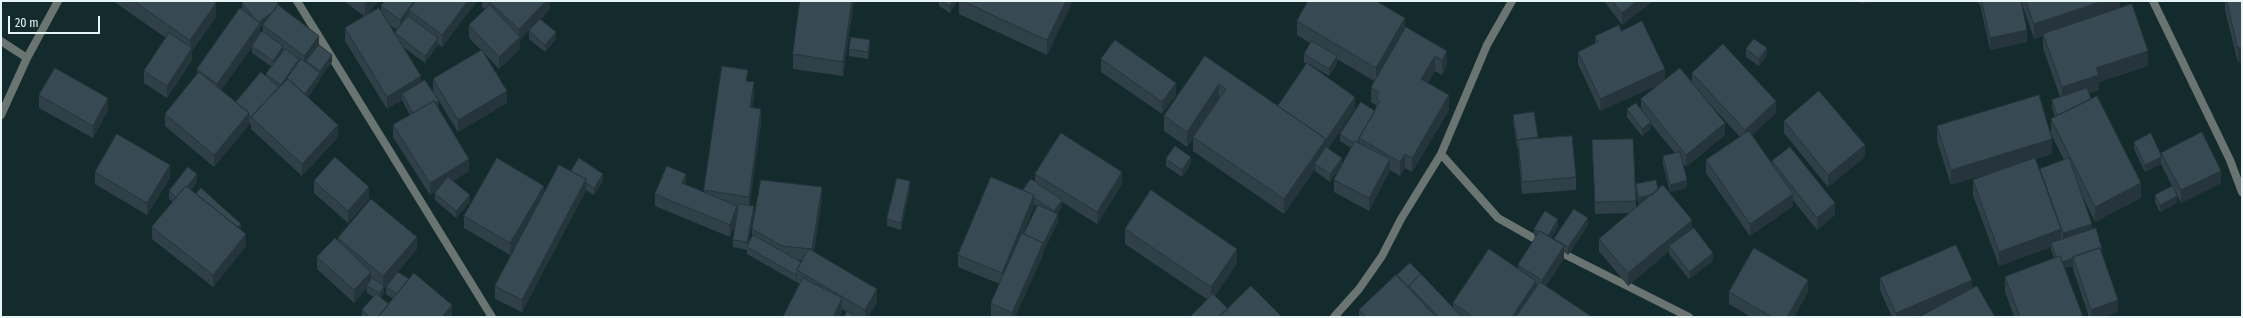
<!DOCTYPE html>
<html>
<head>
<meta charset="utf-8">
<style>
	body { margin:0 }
	#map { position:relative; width:2243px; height:318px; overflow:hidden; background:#142b2d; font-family:"Fira Sans Condensed",sans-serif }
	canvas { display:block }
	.frame { position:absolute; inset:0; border:2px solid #e7f5f6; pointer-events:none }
	.scale { position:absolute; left:8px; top:16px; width:92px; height:18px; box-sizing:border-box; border:2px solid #e7f5f6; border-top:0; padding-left:5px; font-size:12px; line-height:14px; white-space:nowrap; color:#e7f5f6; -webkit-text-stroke:3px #142b2d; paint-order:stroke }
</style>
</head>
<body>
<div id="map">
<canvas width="2243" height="318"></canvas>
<div class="frame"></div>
<div class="scale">20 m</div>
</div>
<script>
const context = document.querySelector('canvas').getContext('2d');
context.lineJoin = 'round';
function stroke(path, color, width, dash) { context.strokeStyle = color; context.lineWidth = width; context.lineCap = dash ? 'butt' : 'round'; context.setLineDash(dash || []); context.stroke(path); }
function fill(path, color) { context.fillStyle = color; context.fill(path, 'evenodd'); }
stroke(new Path2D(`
	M297,1L492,317
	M1512,1L1487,45L1441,154L1498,218L1544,244
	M2153,1L2230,160L2242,192
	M1,41L27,58
	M1,115L27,58L58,1
	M1554,249L1689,317
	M1334,317L1359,289L1382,256L1401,219L1441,154`), '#6a7471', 8);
fill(new Path2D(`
	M113,1H213L216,17L192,51V60L167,98L144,83V71L166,38Z
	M344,1H378L367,15L381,12V6L385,1H477L442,47L438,44V45L425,63L402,46L421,82L439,108L438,109L469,171L453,181L470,202L456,218L435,200V193L437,191L430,195L393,137V125L410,115L402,100L387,109L345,41V28L364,16ZM388,24L397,30L395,33V35Z
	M482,1H550V9L541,19L556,39L545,52L529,39V31L539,20L520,40V49L499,69L483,52L507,103L458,132L433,91V79L481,50L469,38V25L485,10L482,7Z
	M800,1H854L843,76L793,69V54Z
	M939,1H957L950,13L939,6Z
	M959,1H1072V3L1047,55L959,14Z
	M1604,1H1653L1622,25Z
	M1978,1H2021L2027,42L1990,50L1980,4H1979Z
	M2021,1H2120V8L2148,66L2099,82V90L2089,93L2091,99L2141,198L2095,222L2082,195L2092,230L2102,254L2118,312L2105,317H2089L2073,269V266L2064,268L2083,317H2014L2005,291V277L2054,258L2051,250V247L1999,266L1973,195V180L2003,169L1951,185L1937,141V126L2051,134V119L2055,117L2052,108V100L2060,97L2043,48V36L2034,39ZM2051,134L2064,160L2040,169V173L2035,159L2052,154Z
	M2225,1H2242L2238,63L2225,10Z
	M242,3L280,6L319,45L332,62L320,78V80L308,97L338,137L302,176L251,129V125L249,123V125L214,167L165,126V114L197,76V69L242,10ZM263,26V32L260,34V28ZM252,47V53L272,67L266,74V76L236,102L221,90Z
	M1297,21L1405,29L1447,51V66L1442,75L1435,71L1428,83L1449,110L1412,172L1405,168L1400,176L1390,170L1369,211L1334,192V180L1351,148L1340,141V134L1375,111L1376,110V105L1371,102V88L1374,81L1337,59V64L1329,76L1309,64L1355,109L1328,149L1342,158L1330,182L1315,171V169L1284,214L1193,151V138L1187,147L1164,131V116L1205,56L1278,106L1307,64L1304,62V54L1310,43L1297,35Z
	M1621,31L1665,80L1692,83V73L1776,113L1752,135L1772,164V161L1835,215L1817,230L1793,200V206L1750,236L1706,173V160L1740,137L1710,104L1725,135L1686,167L1682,162L1687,188L1670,192L1663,164V156L1675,153L1651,124V129L1642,136L1627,117V109L1641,108V99L1660,84L1600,111L1578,64V52L1595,44V36Z
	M870,47L868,59L849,56V49Z
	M1746,49L1767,55L1759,66L1746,57Z
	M1101,59L1176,95L1162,114L1101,72Z
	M748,81L754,97L752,108L761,124L749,206L754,213L748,243L752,237V229L822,199L814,252L877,302L868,317H844L847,312L842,309V313L797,282V280L796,282L747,254V250L733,247V240L736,221L730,237L655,206V194L686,185L704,193V190ZM796,260H803L801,262Z
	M39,95L108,110L93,138L39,108Z
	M1513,115L1538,137V139L1576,177V190L1522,194L1518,148H1517L1513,122Z
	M1784,121L1865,157L1828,187L1784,133Z
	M1592,140L1636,201V208L1640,204L1639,205L1636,191V184L1658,190L1692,229L1713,261L1689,279L1669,254V251L1628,286L1599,251V239L1630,213L1595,214Z
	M2134,142L2161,155V153L2221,183L2181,203L2177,196V203L2160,212L2155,202V195L2172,186L2161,164L2145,172L2134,149Z
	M1166,159L1191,164L1182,177L1166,166Z
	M571,171L603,181L594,195L586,190L522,312L495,299V286L519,240L510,255L464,228V216L544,193Z
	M95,172L170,178L147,215L95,184Z
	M1035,174L1122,184L1097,224L1062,202V207L1057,214L1058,222L1043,252V255L1015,317H994L991,316V303L1000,284L958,267V255L1023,190L1035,181ZM1034,205L1037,207L1024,234H1023L1034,207Z
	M314,181L369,199L348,223L314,193Z
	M197,182L191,190L241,230L246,246L213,287L152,239V227L173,202L169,199V191Z
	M910,189L901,230L887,226V219Z
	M1588,225L1568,255L1564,252V258L1546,286L1592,317H1359V310L1396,275L1453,307V303L1518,268V265L1536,237L1534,236V229L1558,227L1551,238L1554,240V239Z
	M1125,229L1237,263L1215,296L1228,309L1282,317H1190L1208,300L1125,244Z
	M338,238L417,249L384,288V293L381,298L389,304L393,299L386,294V287L452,317H362V310L374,297L367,293V288L354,303L317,269V257L338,241Z
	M1880,278L1972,289L1938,307L1915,317H1892L1880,290Z
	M1729,292H1808L1794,317H1751L1729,304Z`), '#2f4048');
fill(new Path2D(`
	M367,1H378L365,17V3Z
	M414,1H423L409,10V19L400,32V20Z
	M468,1H477L442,47V35Z
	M546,1H550V9L520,40V49L499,69V57L519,38V29Z
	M852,1H854L843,76V62Z
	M953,1H957L950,13V6Z
	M1066,1H1072V3L1047,55V40Z
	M1637,1H1653L1622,25V13Z
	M1860,1H1872L1860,4Z
	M2103,1H2120V10L2043,34V36L2034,39V24Z
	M216,3V17L192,51V60L167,98V86L190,51V40Z
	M280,6L263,25V26L260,28V35L252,46V47L217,96V84L258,23Z
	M1405,18V33L1376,82V68Z
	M2027,30V42L1990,50V38Z
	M556,32V39L545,52V45Z
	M319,36V48L306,61V66L304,68V56Z
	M438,38V45L425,63V56Z
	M870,40V47L868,59V52Z
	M283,46V53L273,68V61Z
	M2242,47V62L2238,63V48Z
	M1767,48V55L1759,66V59Z
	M1447,51V66L1442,75V60Z
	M2148,51V66L2099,82V90L2062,102V87L2096,68Z
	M332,55V62L320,78V80L304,102V94L320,73V71Z
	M1337,56V64L1329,76V69Z
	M1435,56V71L1421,94V79Z
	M299,59V66L281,92V85Z
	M1665,69V82L1600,111V99Z
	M421,76V89L402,94V100L387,109V97Z
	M754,82V97L750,122V107Z
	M1176,83V95L1162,114V102Z
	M1219,84V99L1187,147V132Z
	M507,91V103L458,132V120Z
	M1449,95V110L1412,172V158Z
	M1355,97V109L1326,152V140Z
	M108,98V110L93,138V126Z
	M439,101V108L415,123V116Z
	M1776,101V113L1745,142V130Z
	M761,109V124L749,212V197Z
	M249,113V125L214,167V155Z
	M1651,122V129L1642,136V129Z
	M1725,123V135L1686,167V155Z
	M338,125V137L302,176V164Z
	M1326,139V153L1315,164V169L1284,214V199Z
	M2052,139V154L1951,185V170Z
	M1865,145V157L1828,187V175Z
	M1405,154V168L1400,176V162Z
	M1191,157V164L1182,177V170Z
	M2161,157V164L2145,172V165Z
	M1342,158V165L1330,182V174Z
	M469,159V171L430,195V183Z
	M1390,159V171L1369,211V198Z
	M170,165V178L147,215V203Z
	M2221,171V183L2181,203V190Z
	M1122,172V184L1097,224V212Z
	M197,174V182L178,206V199Z
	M603,174V181L594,195V188Z
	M686,174V186L682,183Z
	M586,179V191L522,312V300Z
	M1687,180V188L1670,192V185Z
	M910,181V189L901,230V223Z
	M2141,183V198L2095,222V207Z
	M544,186V198L510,255V243Z
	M369,187V199L348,223V211Z
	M822,187V199L812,261V249Z
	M1659,193V201L1639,205V197Z
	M1793,194V206L1750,236V224Z
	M470,195V202L456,218V211Z
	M1034,195V207L1002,285V273Z
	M2177,196V203L2160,212V205Z
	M1062,200V207L1054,219V211Z
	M1835,203V215L1817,230V218Z
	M737,206V219L730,237V225Z
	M754,206V213L748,247L747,242Z
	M1058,214V222L1043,252V255L1015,317H1012V313L1043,243Z
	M1588,218V225L1568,255V247Z
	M1558,219V227L1547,244V237Z
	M1692,220V232L1669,246V251L1628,286V273Z
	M241,224V231L236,230Z
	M2092,224V236L2063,245V233Z
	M2061,229V244L2051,243V247L1999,266V252Z
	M246,234V246L213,287V275Z
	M417,237V249L384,288V293L380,300V293L383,287V276Z
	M1564,246V258L1542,292V280Z
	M1237,249V263L1211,302V287Z
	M1713,253V261L1689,279V272Z
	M2073,258V266L2058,270V263Z
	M371,272V284L367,286V288L354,303V290Z
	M797,272V280L796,282V275Z
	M1808,280V292L1794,317H1787Z
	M1972,280V292L1915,317H1896V313Z
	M1536,281V293L1520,317H1512Z
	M877,289V302L868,317H865V310Z
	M842,298V313L840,317H833Z
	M2118,300V312L2105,317H2091V310Z
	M452,305V317H442Z`), '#26343b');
const building = new Path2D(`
	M134,1H213L216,3L190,40Z
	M244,1H276L280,6L278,5L275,10L259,22L255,19L242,3Z
	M385,1H414L400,20L381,6Z
	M416,1H468L442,35L409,10Z
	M489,1H546L519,29Z
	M800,1H852L843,62L793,54Z
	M942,1H953L950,6Z
	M963,1H1066L1047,40Z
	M1308,1H1376L1405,18L1376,68L1297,21Z
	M1613,1H1637L1622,13Z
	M1982,1H2021L2027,30L1990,38Z
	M2026,1H2103L2034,24Z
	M2227,1H2242V47L2238,48Z
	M2132,4L2148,51L2096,68L2099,75L2062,87L2043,34Z
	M278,5L319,36L304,56L263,25Z
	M490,5L520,37L499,57L469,25Z
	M240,8L260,23L217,84L197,69Z
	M379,8L421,76L387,97L345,28Z
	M408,16L438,38L425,56L395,33Z
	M540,19L556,32L545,45L529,31Z
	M1642,21L1665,69L1600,99L1578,52L1598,42L1595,36L1619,25L1621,31Z
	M1406,27L1447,51L1442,60L1435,56L1421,79L1449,95L1412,158L1405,154L1400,162L1359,138L1380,101L1376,98L1379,92L1371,88Z
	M262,31L283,46L273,61L252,46Z
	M169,33L192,48L167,86L144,71Z
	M851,37L870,40L868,52L849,49Z
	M1754,39L1767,48L1759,59L1746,49Z
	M1115,40L1176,83L1162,102L1101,59Z
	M1312,41L1337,56L1329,69L1304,54Z
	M1723,44L1776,101L1745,130L1692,73Z
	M319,45L332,55L320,71L306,61Z
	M285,49L299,59L281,85L266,74Z
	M482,50L507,91L458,120L433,79Z
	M1205,56L1326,139L1284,199L1193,137L1226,89L1219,84L1187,132L1164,116Z
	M301,59L320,73L305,94L288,79L285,81Z
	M1307,63L1355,97L1326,140V139L1278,106Z
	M722,66L748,70L746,81L754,82L750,107L761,109L749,197L704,190Z
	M55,68L108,98L93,126L39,95Z
	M1680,68L1725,123L1686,155L1641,99Z
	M199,72L249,113L214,155L165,114Z
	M261,72L279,87L251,117V118L249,116V113L236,102Z
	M288,79L338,125L302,164L251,117Z
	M425,80L439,101L435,103L434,101L413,113L402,94Z
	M2087,88L2091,99L2065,112L2057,115L2052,100Z
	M1819,91L1865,145L1828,175L1784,121Z
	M2039,95L2052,139L1951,170L1937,126Z
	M2097,96L2141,183L2095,207L2051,119Z
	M434,101L469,159L430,183L393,125Z
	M1361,102L1375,111L1359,138V140L1358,142L1355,141L1353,143L1340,134Z
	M1636,103L1651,122L1642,129L1627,109Z
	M1534,112L1538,137L1517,140L1513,115Z
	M1749,131L1793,194L1750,224L1706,160Z
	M2202,132L2221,171L2181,190L2161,153Z
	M1061,133L1122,172L1097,212L1035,174Z
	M2151,133L2161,155V157L2145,165L2134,142Z
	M117,134L170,165L147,203L95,172Z
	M1572,136L1576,177L1522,182L1518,140Z
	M1633,139L1636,201L1595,202L1592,140Z
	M1355,141L1390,159L1369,198L1334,180Z
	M1175,146L1191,157L1182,170L1166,159Z
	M1326,147L1342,158L1330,174L1315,164Z
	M1790,147L1835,203L1817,218L1772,161Z
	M1680,152L1687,180L1670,185L1663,156Z
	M335,157L369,187L348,211L314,181Z
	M497,158L544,186L510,243L464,216Z
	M579,158L603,174L594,188L586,183V179L571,171Z
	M2035,158L2061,229L1999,252L1973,180Z
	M2069,158L2092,224L2063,233L2040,169Z
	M559,165L586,179L522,300L495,286Z
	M667,166L686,174L682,183L737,206L730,225L655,194Z
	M188,167L197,174L187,187L186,186L176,197L169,191Z
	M448,177L470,195L456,211L435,193Z
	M991,177L1034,195L1002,273L958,255Z
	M897,178L910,181L901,223L887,219Z
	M1031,179L1062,200L1054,211L1034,198V195L1023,190Z
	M761,180L822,187L812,249L782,246L752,229Z
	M1656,180L1658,190L1652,195L1639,197L1636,184Z
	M1663,185L1692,220L1628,273L1599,239Z
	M186,186L246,234L213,275L152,227Z
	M2173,186L2177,196L2160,205L2155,195Z
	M201,188L241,224L238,227L196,194Z
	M1151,190L1237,249L1211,287L1125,229Z
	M371,199L417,237L383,276L338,238Z
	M739,204L754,206L747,242L733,240Z
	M1038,205L1058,214L1043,244V243L1024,234Z
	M1574,209L1588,218L1568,247L1554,239Z
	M1545,211L1558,219L1548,236L1540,231L1539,232L1534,229Z
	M1694,228L1713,253L1689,272L1669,246Z
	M2096,228L2102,249L2101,250L2100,248L2073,257V258L2062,262L2060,256L2056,257L2051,243Z
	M1540,231L1564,246L1542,280L1518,265Z
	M1022,233L1043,243L1012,313L991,303Z
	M753,235L801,262L797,270V272L796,275L747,247Z
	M335,238L371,272L354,290L317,257Z
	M1956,245L1972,280L1896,313L1880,278Z
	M1754,248L1808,280L1787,317H1772L1729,292Z
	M2100,248L2118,300L2091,310L2073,257Z
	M809,249L877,289L865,310L797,270Z
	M1489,249L1536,281L1512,317H1473L1453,303Z
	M2060,256L2083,317H2020L2005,277Z
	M1410,263L1421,274L1409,286V288L1397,275Z
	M398,272L409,279L397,294L386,287Z
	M414,273L452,305L442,317H378Z
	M1421,274L1462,317H1439L1409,286Z
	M1396,275L1436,317H1366L1359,310Z
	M372,278L384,286L380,293L367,286Z
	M803,278L842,298L833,317H783Z
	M1540,282L1592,317H1516Z
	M1251,286L1282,317H1219Z
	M1977,286L1995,317H1919Z
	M376,294L389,304L378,317H370L362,310Z
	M1213,294L1228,309L1219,317H1190Z
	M847,311L856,317H844Z`);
fill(building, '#374a54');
stroke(building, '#26343b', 1);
</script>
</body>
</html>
